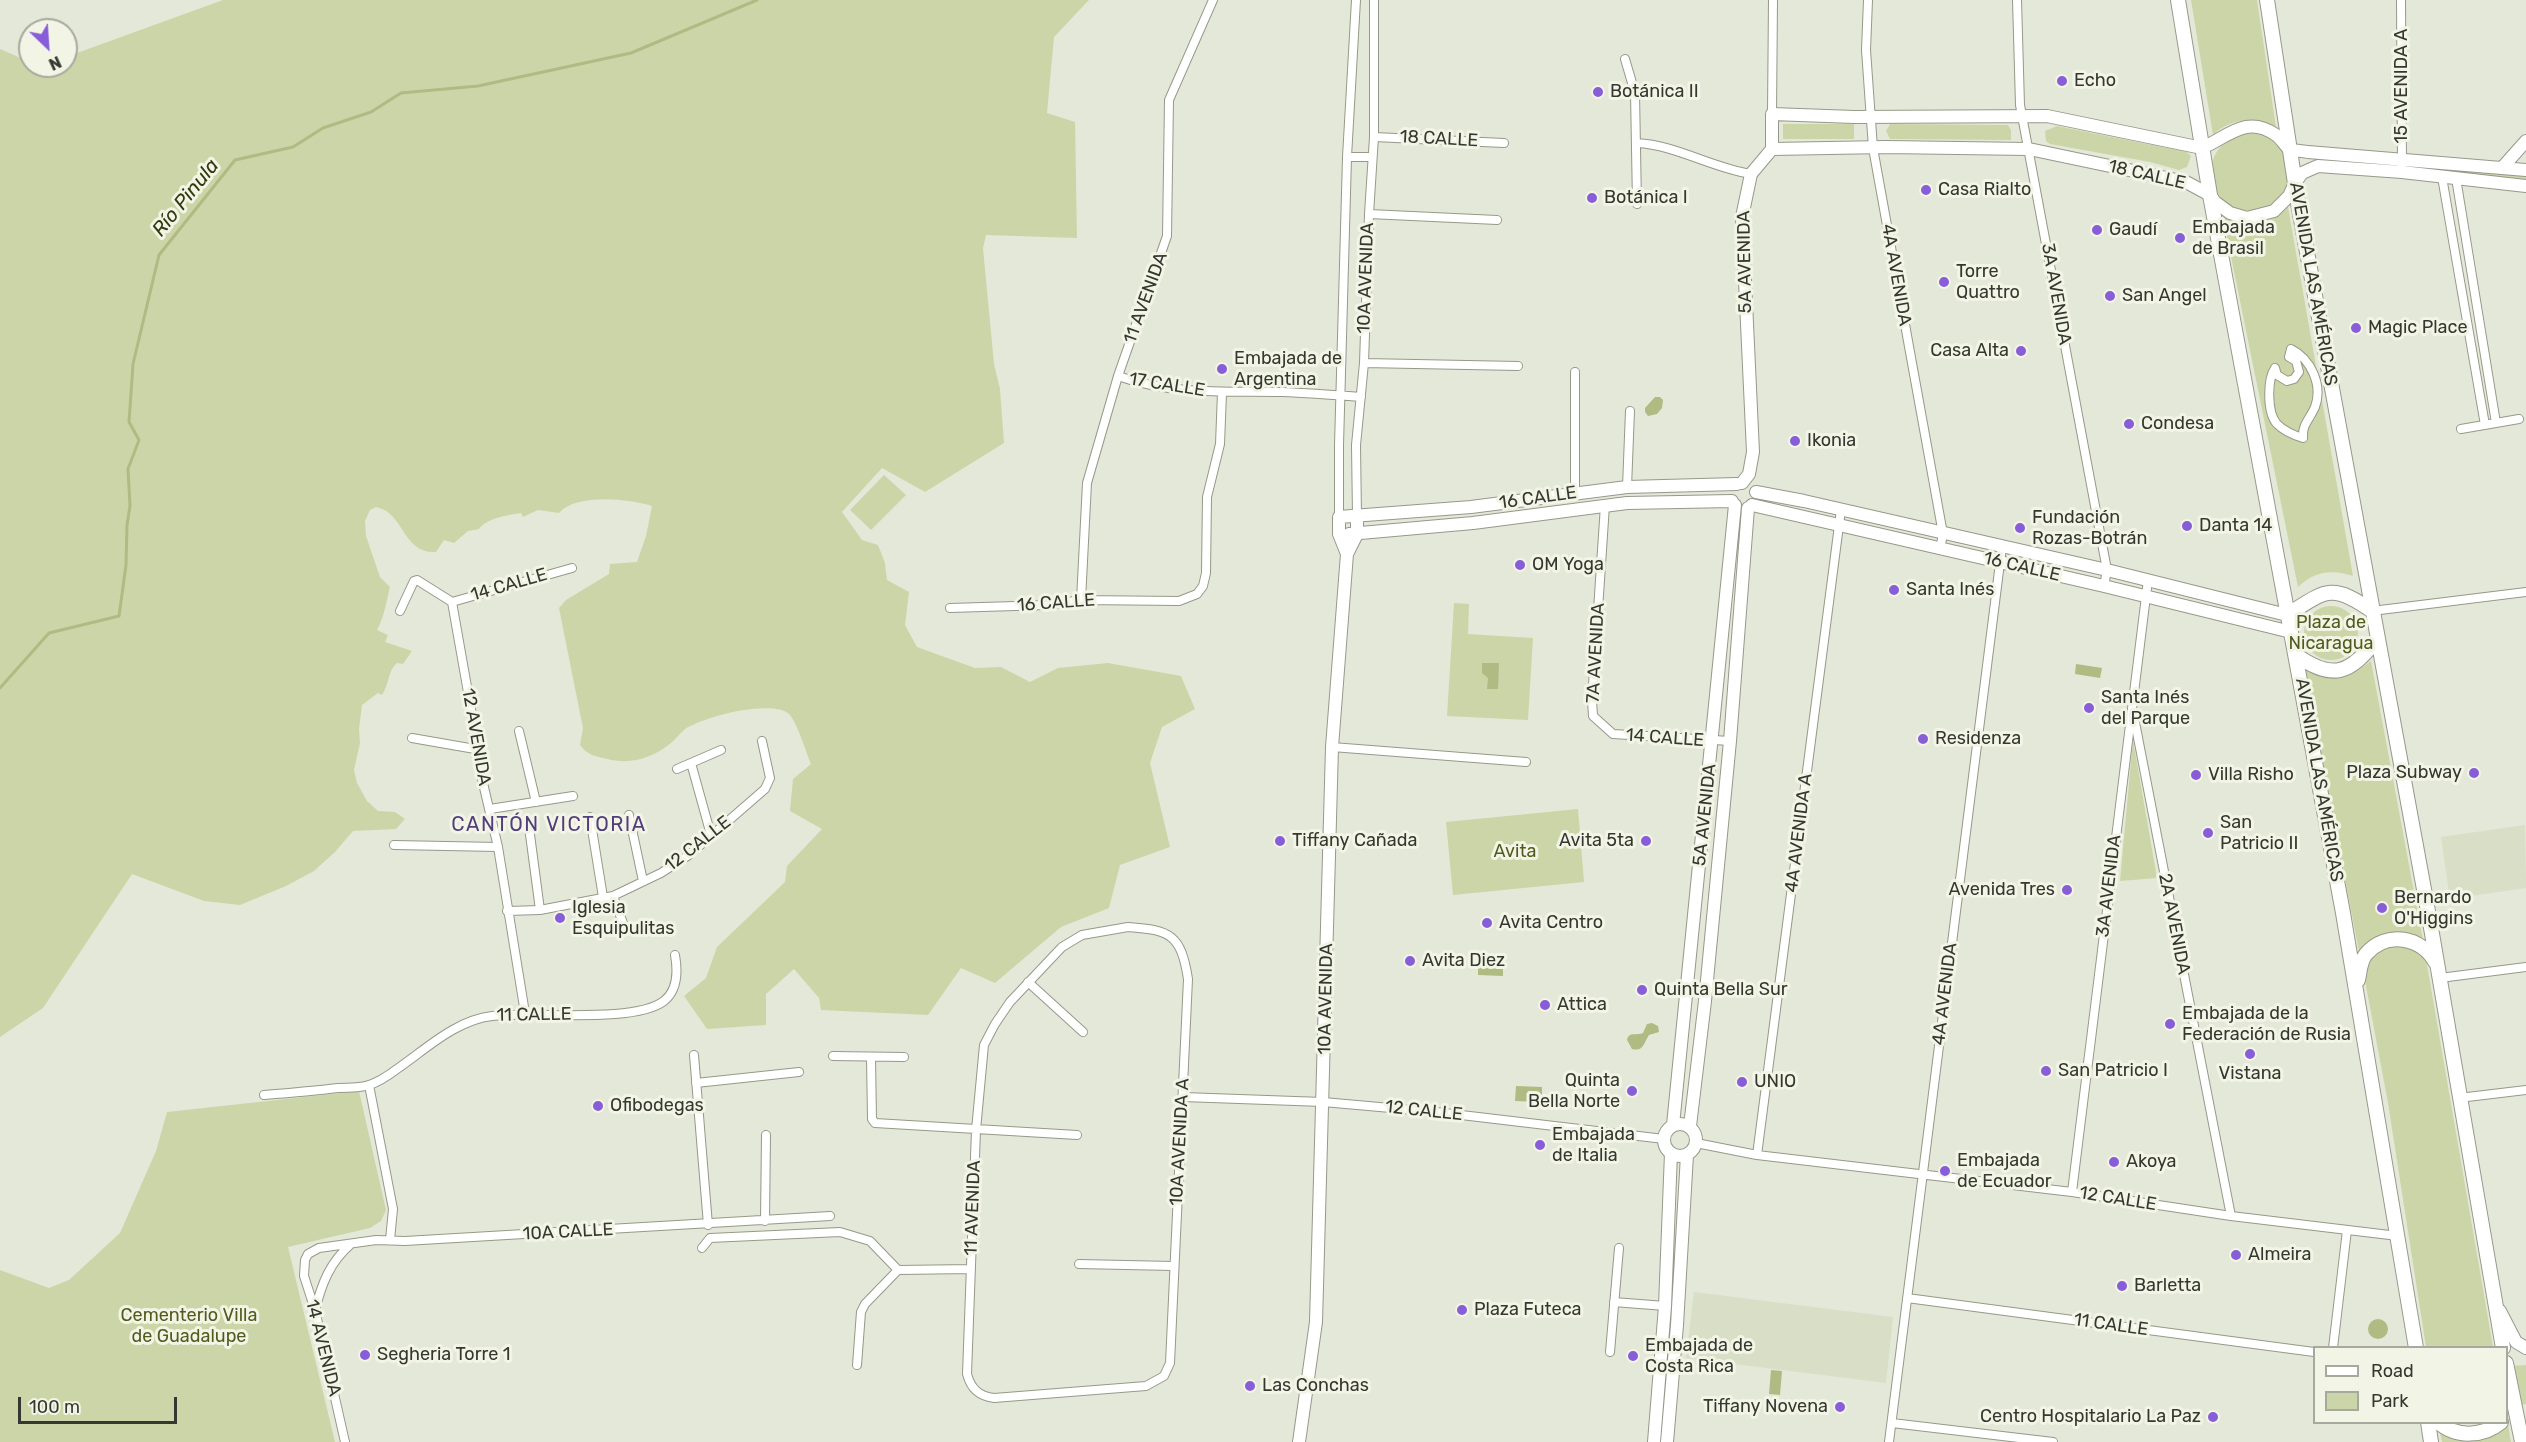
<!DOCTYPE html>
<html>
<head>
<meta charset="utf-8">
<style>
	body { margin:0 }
	#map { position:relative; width:2526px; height:1442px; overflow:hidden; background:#e4e8d8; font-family:Rubik,sans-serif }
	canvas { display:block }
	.legend { position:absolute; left:2313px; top:1346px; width:195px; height:78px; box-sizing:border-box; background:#f2f5e5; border:2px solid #a6a99d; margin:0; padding:8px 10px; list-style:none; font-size:18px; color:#353730 }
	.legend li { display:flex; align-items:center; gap:12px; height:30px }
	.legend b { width:30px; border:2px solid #a6a99d }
	.north { position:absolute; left:18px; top:18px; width:60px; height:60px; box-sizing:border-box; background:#f2f5e5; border:2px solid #a6a99d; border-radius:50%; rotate:155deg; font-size:16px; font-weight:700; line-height:24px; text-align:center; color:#353730 }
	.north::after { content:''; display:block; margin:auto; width:21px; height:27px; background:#885ed8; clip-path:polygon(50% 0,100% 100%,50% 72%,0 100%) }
	.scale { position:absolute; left:18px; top:1397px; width:159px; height:27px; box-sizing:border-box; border:3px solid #353730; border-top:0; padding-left:8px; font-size:18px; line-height:21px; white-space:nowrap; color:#353730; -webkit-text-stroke:4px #f2f5e5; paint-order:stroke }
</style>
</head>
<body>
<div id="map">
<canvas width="2526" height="1442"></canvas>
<ul class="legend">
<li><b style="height:8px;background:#fff"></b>Road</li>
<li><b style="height:16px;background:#ccd5a8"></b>Park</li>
</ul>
<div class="north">N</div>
<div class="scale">100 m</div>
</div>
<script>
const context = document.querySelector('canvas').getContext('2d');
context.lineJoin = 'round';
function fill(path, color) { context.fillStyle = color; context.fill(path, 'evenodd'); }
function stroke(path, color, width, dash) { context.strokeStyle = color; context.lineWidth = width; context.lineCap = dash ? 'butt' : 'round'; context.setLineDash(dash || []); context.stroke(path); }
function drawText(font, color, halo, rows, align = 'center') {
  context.font = font + ' Rubik,sans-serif'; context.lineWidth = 6; context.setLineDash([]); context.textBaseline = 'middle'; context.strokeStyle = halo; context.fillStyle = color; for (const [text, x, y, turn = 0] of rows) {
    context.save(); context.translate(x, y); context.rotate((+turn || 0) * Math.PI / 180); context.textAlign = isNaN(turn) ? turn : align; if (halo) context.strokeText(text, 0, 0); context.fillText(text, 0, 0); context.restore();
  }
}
fill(new Path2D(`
	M2525,825L2526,888L2450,899L2441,837Z
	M1694,1292L1893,1317L1886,1383L1686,1358Z`), '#d9dec6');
fill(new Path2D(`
	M223,0H1089L1054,37L1047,113L1075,122L1077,238L986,235L983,248L994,364L1000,389L1004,443L925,492L882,468L842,512L862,540L878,545L885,563L887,580L909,592L905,625L917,647L975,668L1001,667L1030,682L1058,668L1108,663L1181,676L1195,709L1162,727L1150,763L1170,847L1120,865L1109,908L1061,927L995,983L961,968L928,1015L821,1010L819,998L794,969L766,994V1025L707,1029L684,996L706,978L717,947L785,882L787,866L822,829L790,811L793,779L811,764C806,752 797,722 789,714C771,699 701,717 684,730C679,734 676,739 671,743C653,758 630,765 607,759C595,756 587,755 580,745L583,728L559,608L566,600L609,574L610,564L637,562L646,536L652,506C628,499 577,493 559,513L538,510L523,517L521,513C508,515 487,518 479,529L468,531L454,543L444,540L436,552C402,554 405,513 376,507L370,510L365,521L366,536L380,577L390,587C386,602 385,615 377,630L388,635L385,642L412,651L403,664L397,663C388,670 389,685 382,695L378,693L362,705L359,729L360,743L354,770L357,783L367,801L378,811L395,812L405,819L396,829L353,831L335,852L314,871L286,886L240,905L204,901L132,874L43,1008L0,1037V49L30,62V66H66V57Z
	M2191,0H2257L2276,127C2255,116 2230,118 2213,135Z
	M1783,124H1854V139H1783Z
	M1890,124L2008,125L2011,130V140L1890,139L1886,131Z
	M2057,126L2187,152L2191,156L2187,167L2179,170L2150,162L2050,144L2046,141L2045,131Z
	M2211 172a39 39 0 1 1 78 0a39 39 0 1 1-78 0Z
	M2411,163L2526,174V181L2411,169Z
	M2288,207L2353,576C2333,569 2314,571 2298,587L2223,217C2245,230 2271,225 2288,207Z
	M884,475L906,495L871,530L850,510Z
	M1454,603L1469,604L1468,634L1533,638L1528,720L1447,716Z
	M2304 633a27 27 0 1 1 54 0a27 27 0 1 1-54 0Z
	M2371,661L2423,940L2421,942L2407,937L2360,957L2305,669C2330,684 2350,677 2371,661Z
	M2133,740L2157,878L2120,881Z
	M1578,809L1584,882L1453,895L1446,822Z
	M2392,942L2425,953L2493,1347H2426L2388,1103L2363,970L2368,956Z
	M359,1091L386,1210L381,1221L370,1228L288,1247L335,1442H0V1270L49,1288L69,1280L120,1233L156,1151L167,1112Z
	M2526,1365V1404L2519,1405L2511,1366Z
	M2508,1425L2511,1442H2442L2440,1433C2464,1442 2487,1442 2508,1425Z`), '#ccd5a8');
fill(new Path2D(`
	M1655,397H1660L1663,400L1662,408L1657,414L1648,416L1645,412V408Z
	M1482,663H1499L1498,689H1487L1488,678L1482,673Z
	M2076,664L2102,668L2100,678L2075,674Z
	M1478,964L1503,965V976L1478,975Z
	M1652,1023L1658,1026L1659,1032L1649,1035C1644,1042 1644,1052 1632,1049L1627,1040C1629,1031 1636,1036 1643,1033L1647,1024Z
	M1516,1086L1542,1087V1102L1515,1101Z
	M2368 1329a10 10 0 1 1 20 0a10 10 0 1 1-20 0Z
	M1771,1370L1782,1371L1780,1395L1769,1394Z`), '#b0ba83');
stroke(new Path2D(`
	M0,688L49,633L119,616L126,565L127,525L130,506L128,469L139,440L129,422L133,364L159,255L235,160L293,147L323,128L371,112L401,93L478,86L631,53L757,0`), '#b0ba83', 3);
const street = new Path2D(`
	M1868,0L1866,50L1873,148L1943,534L1940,549
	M2017,0L2020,105L2107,570L2104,586
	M2401,0L2402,165
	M1625,59L1635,93L1637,204
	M1772,114L1773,0
	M1374,137L1504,143
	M1637,143C1676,145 1712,168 1751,174
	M1347,157H1372
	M2442,177L2485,425
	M2456,178L2496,423
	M1369,214L1497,220
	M2291,349C2311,359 2323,385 2315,407C2310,419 2302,424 2303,438C2293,435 2284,431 2277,424C2267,413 2267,380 2275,368L2277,375L2287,381L2294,379L2299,372L2296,361L2289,357Z
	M1364,363L1518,366
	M1118,376C1171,395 1227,391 1282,392C1308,393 1335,395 1361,397
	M2461,429L2519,419
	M1627,487L1630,411
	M1575,492V372
	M1605,505L1592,700L1593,716L1613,734L1730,741
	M1357,516L1356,445L1364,363L1369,214L1374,137V0
	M1339,517V445L1347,157L1356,0
	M1081,600L1087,483L1118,376L1167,236L1169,100L1213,0
	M452,602L472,715L475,749L498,847L525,1013
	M950,608L1048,605L1081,600L1179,601L1197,594L1203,586L1206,573L1207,497L1220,444L1222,393
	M400,611L414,581L417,580L452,602L572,568
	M2372,611L2526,592
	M2133,712L2231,1216
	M519,731L536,802
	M412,738L475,749
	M1332,747L1526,762
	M691,763L711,835
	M677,769L721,750
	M490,809L573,796
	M629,815L643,881
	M590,817L603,897
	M529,827L540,910
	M394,845L498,847
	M613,896L624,926
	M507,911L540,910L613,896L661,873L689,855L765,789L770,778L762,741
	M1128,927C1171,930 1181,935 1188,979L1170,1363L1164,1376L1146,1386L994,1398C979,1396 971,1389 967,1374L976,1130L984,1045L995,1024L1010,1002L1062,947L1082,935Z
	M2440,978L2526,967
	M1028,982L1083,1032
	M694,1055L708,1225
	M833,1056L904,1057
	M871,1058L872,1119L875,1123L1077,1135
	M696,1083L799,1072
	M369,1085L393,1209L390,1240
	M264,1095C289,1093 313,1091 338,1088C347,1088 360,1088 369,1085C379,1082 389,1075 397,1069C426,1049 456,1020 492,1016C532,1011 634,1024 664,1001C678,990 678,972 675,955
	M1183,1097L1323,1102L1436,1112L1664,1139
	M2459,1098L2526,1090
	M1696,1143L1757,1155L2072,1192L2231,1216L2398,1236
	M1757,1155L1841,510
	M2072,1192L2148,580
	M765,1221L766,1135
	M702,1248L710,1238L840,1232L870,1241L898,1270
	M1079,1264L1173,1266
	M1907,1298L2314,1352
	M1614,1302L1665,1306
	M315,1310C322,1283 330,1262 351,1244
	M2333,1348L2347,1230
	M1610,1352L1619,1248
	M857,1365L861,1312L865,1304L898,1270L971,1269
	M1892,1423L2053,1442
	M345,1442L315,1310L304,1276L305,1260L308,1254L319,1248L376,1240L405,1241L830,1216
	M1889,1442L2002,547`);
const secondary = new Path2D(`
	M1772,149L1886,147L2029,149L2186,182L2210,195L2215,202L2230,213L2247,218L2274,211L2289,196L2295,183L2302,173L2318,166L2402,172L2526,186
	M2502,168L2526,141
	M1742,483L1749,474L1753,452L1742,217L1751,174L1772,149V114L1854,117L2047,116L2202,148C2228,137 2246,114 2276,135C2281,138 2285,146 2289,149C2294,151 2303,151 2308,152L2526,170
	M1756,492L1804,501L2107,570L2287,615
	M1752,505L2104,586L2291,632
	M1349,534L1473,523L1627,503L1732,501
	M1347,554L1339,534V517L1471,507L1627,487L1737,484
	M1664 1140a16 16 0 1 1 32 0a16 16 0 1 1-32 0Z
	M1673,1125L1735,505
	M1690,1126L1705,1001L1730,741L1748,508
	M2500,1311L2516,1342L2526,1348
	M1299,1442L1316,1322L1332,747L1347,554L1357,534V516
	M1654,1442L1665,1306L1671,1153
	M1667,1442L1677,1325L1687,1155`);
const primary = new Path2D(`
	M2178,0L2210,195L2343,913L2416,1348
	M2267,0L2298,203L2430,922L2503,1348
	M2287,615C2325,591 2331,582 2372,611
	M2296,655C2333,681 2350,674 2377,639
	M2358,980C2360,971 2360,961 2366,954C2387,930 2422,937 2436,963
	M2506,1363L2522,1442
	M2428,1422L2431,1442
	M2438,1422C2456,1438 2483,1437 2501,1422`);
stroke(street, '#96998a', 10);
stroke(secondary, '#96998a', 14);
stroke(primary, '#96998a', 16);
stroke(street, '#fff', 8);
stroke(secondary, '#fff', 12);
stroke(primary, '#fff', 14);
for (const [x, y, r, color] of [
	[2062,81,6,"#885ed8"],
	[1598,92,6,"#885ed8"],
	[1926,190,6,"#885ed8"],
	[1592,198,6,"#885ed8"],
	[2097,230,6,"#885ed8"],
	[2180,238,6,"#885ed8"],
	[1944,282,6,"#885ed8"],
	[2110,296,6,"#885ed8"],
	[2356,328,6,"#885ed8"],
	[2021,351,6,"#885ed8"],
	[1222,369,6,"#885ed8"],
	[2129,424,6,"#885ed8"],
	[1795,441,6,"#885ed8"],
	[2187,526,6,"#885ed8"],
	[2020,528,6,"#885ed8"],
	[1520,565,6,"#885ed8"],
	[1894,590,6,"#885ed8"],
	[2089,708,6,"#885ed8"],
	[1923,739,6,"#885ed8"],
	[2474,773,6,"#885ed8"],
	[2196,775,6,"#885ed8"],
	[2208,833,6,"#885ed8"],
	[1280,841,6,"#885ed8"],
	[1646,841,6,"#885ed8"],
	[2067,890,6,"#885ed8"],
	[2382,908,6,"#885ed8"],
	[560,918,6,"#885ed8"],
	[1487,923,6,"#885ed8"],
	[1410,961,6,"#885ed8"],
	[1642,990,6,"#885ed8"],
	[1545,1005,6,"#885ed8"],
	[2170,1024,6,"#885ed8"],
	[2250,1054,6,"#885ed8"],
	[2046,1071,6,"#885ed8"],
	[1742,1082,6,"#885ed8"],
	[1632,1091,6,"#885ed8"],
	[598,1106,6,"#885ed8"],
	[1540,1145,6,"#885ed8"],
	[2114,1162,6,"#885ed8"],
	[1945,1171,6,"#885ed8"],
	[2236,1255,6,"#885ed8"],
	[2122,1286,6,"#885ed8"],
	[1462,1310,6,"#885ed8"],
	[365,1355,6,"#885ed8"],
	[1633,1356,6,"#885ed8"],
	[1250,1386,6,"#885ed8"],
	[1840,1407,6,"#885ed8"],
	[2213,1417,6,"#885ed8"]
]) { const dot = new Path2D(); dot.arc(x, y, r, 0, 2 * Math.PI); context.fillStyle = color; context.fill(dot); stroke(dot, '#f2f5e5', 2); }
drawText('18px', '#353730', '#f2f5e5', [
	["Echo",2074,81],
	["Botánica II",1610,92],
	["Casa Rialto",1938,190],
	["Botánica I",1604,198],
	["Embajada",2192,228],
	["de Brasil",2192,249],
	["Gaudí",2109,230],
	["Torre",1956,272],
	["Quattro",1956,293],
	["San Angel",2122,296],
	["Magic Place",2368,328],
	["Casa Alta",2009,351,"right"],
	["Embajada de",1234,359],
	["Argentina",1234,380],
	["Condesa",2141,424],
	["Ikonia",1807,441],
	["Fundación",2032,518],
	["Rozas-Botrán",2032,539],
	["Danta 14",2199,526],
	["OM Yoga",1532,565],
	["Santa Inés",1906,590],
	["Santa Inés",2101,698],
	["del Parque",2101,719],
	["Residenza",1935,739],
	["Plaza Subway",2462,773,"right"],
	["Villa Risho",2208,775],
	["San",2220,823],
	["Patricio II",2220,844],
	["Tiffany Cañada",1292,841],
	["Avita 5ta",1634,841,"right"],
	["Avenida Tres",2055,890,"right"],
	["Bernardo",2394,898],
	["O'Higgins",2394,919],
	["Iglesia",572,908],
	["Esquipulitas",572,929],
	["Avita Centro",1499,923],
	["Avita Diez",1422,961],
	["Quinta Bella Sur",1654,990],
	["Attica",1557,1005],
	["Embajada de la",2182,1014],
	["Federación de Rusia",2182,1035],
	["San Patricio I",2058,1071],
	["Vistana",2250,1074,"center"],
	["Quinta",1620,1081,"right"],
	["Bella Norte",1620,1102,"right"],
	["UNIO",1754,1082],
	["Ofibodegas",610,1106],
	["Embajada",1552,1135],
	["de Italia",1552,1156],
	["Embajada",1957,1161],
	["de Ecuador",1957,1182],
	["Akoya",2126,1162],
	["Almeira",2248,1255],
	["Barletta",2134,1286],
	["Plaza Futeca",1474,1310],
	["Embajada de",1645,1346],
	["Costa Rica",1645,1367],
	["Segheria Torre 1",377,1355],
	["Las Conchas",1262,1386],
	["Tiffany Novena",1828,1407,"right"],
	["Centro Hospitalario La Paz",2201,1417,"right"]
], 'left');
drawText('18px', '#353730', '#f2f5e5', [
	["15 AVENIDA A",2402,86,-90],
	["18 CALLE",1439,139,3],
	["18 CALLE",2147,175,13],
	["5A AVENIDA",1745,262,-91],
	["4A AVENIDA",1896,275,80],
	["10A AVENIDA",1366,278,-88],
	["AVENIDA LAS AMÉRICAS",2313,284,80],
	["3A AVENIDA",2056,294,80],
	["11 AVENIDA",1146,298,-70],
	["17 CALLE",1167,385,9],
	["16 CALLE",1538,498,-8],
	["16 CALLE",2022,567,13],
	["14 CALLE",509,585,-16],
	["16 CALLE",1056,603,-4],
	["7A AVENIDA",1596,653,-87],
	["12 AVENIDA",476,737,80],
	["14 CALLE",1665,738,4],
	["AVENIDA LAS AMÉRICAS",2319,780,80],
	["5A AVENIDA",1705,815,-84],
	["4A AVENIDA A",1799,833,-83],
	["12 CALLE",698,844,-38],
	["3A AVENIDA",2109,886,-83],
	["2A AVENIDA",2174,924,79],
	["4A AVENIDA",1945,994,-83],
	["10A AVENIDA",1326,999,-89],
	["11 CALLE",534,1015,-1],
	["12 CALLE",1424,1111,6],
	["10A AVENIDA A",1180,1142,-87],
	["12 CALLE",2118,1199,9],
	["11 AVENIDA",973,1208,-88],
	["10A CALLE",568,1232,-3],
	["11 CALLE",2111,1325,8],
	["14 AVENIDA",323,1348,76]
]);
drawText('18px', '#525a1e', '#f2f5e5', [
	["Plaza de",2331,623],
	["Nicaragua",2331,644],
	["Avita",1515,852],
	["Cementerio Villa",189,1316],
	["de Guadalupe",189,1337]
]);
drawText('italic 20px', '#33390e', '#f2f5e5', [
	["Río Pinula",186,198,-51]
]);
context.letterSpacing = '1.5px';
drawText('20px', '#513e7b', '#f2f5e5', [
	["CANTÓN VICTORIA",549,825]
]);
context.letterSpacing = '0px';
</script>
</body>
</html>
